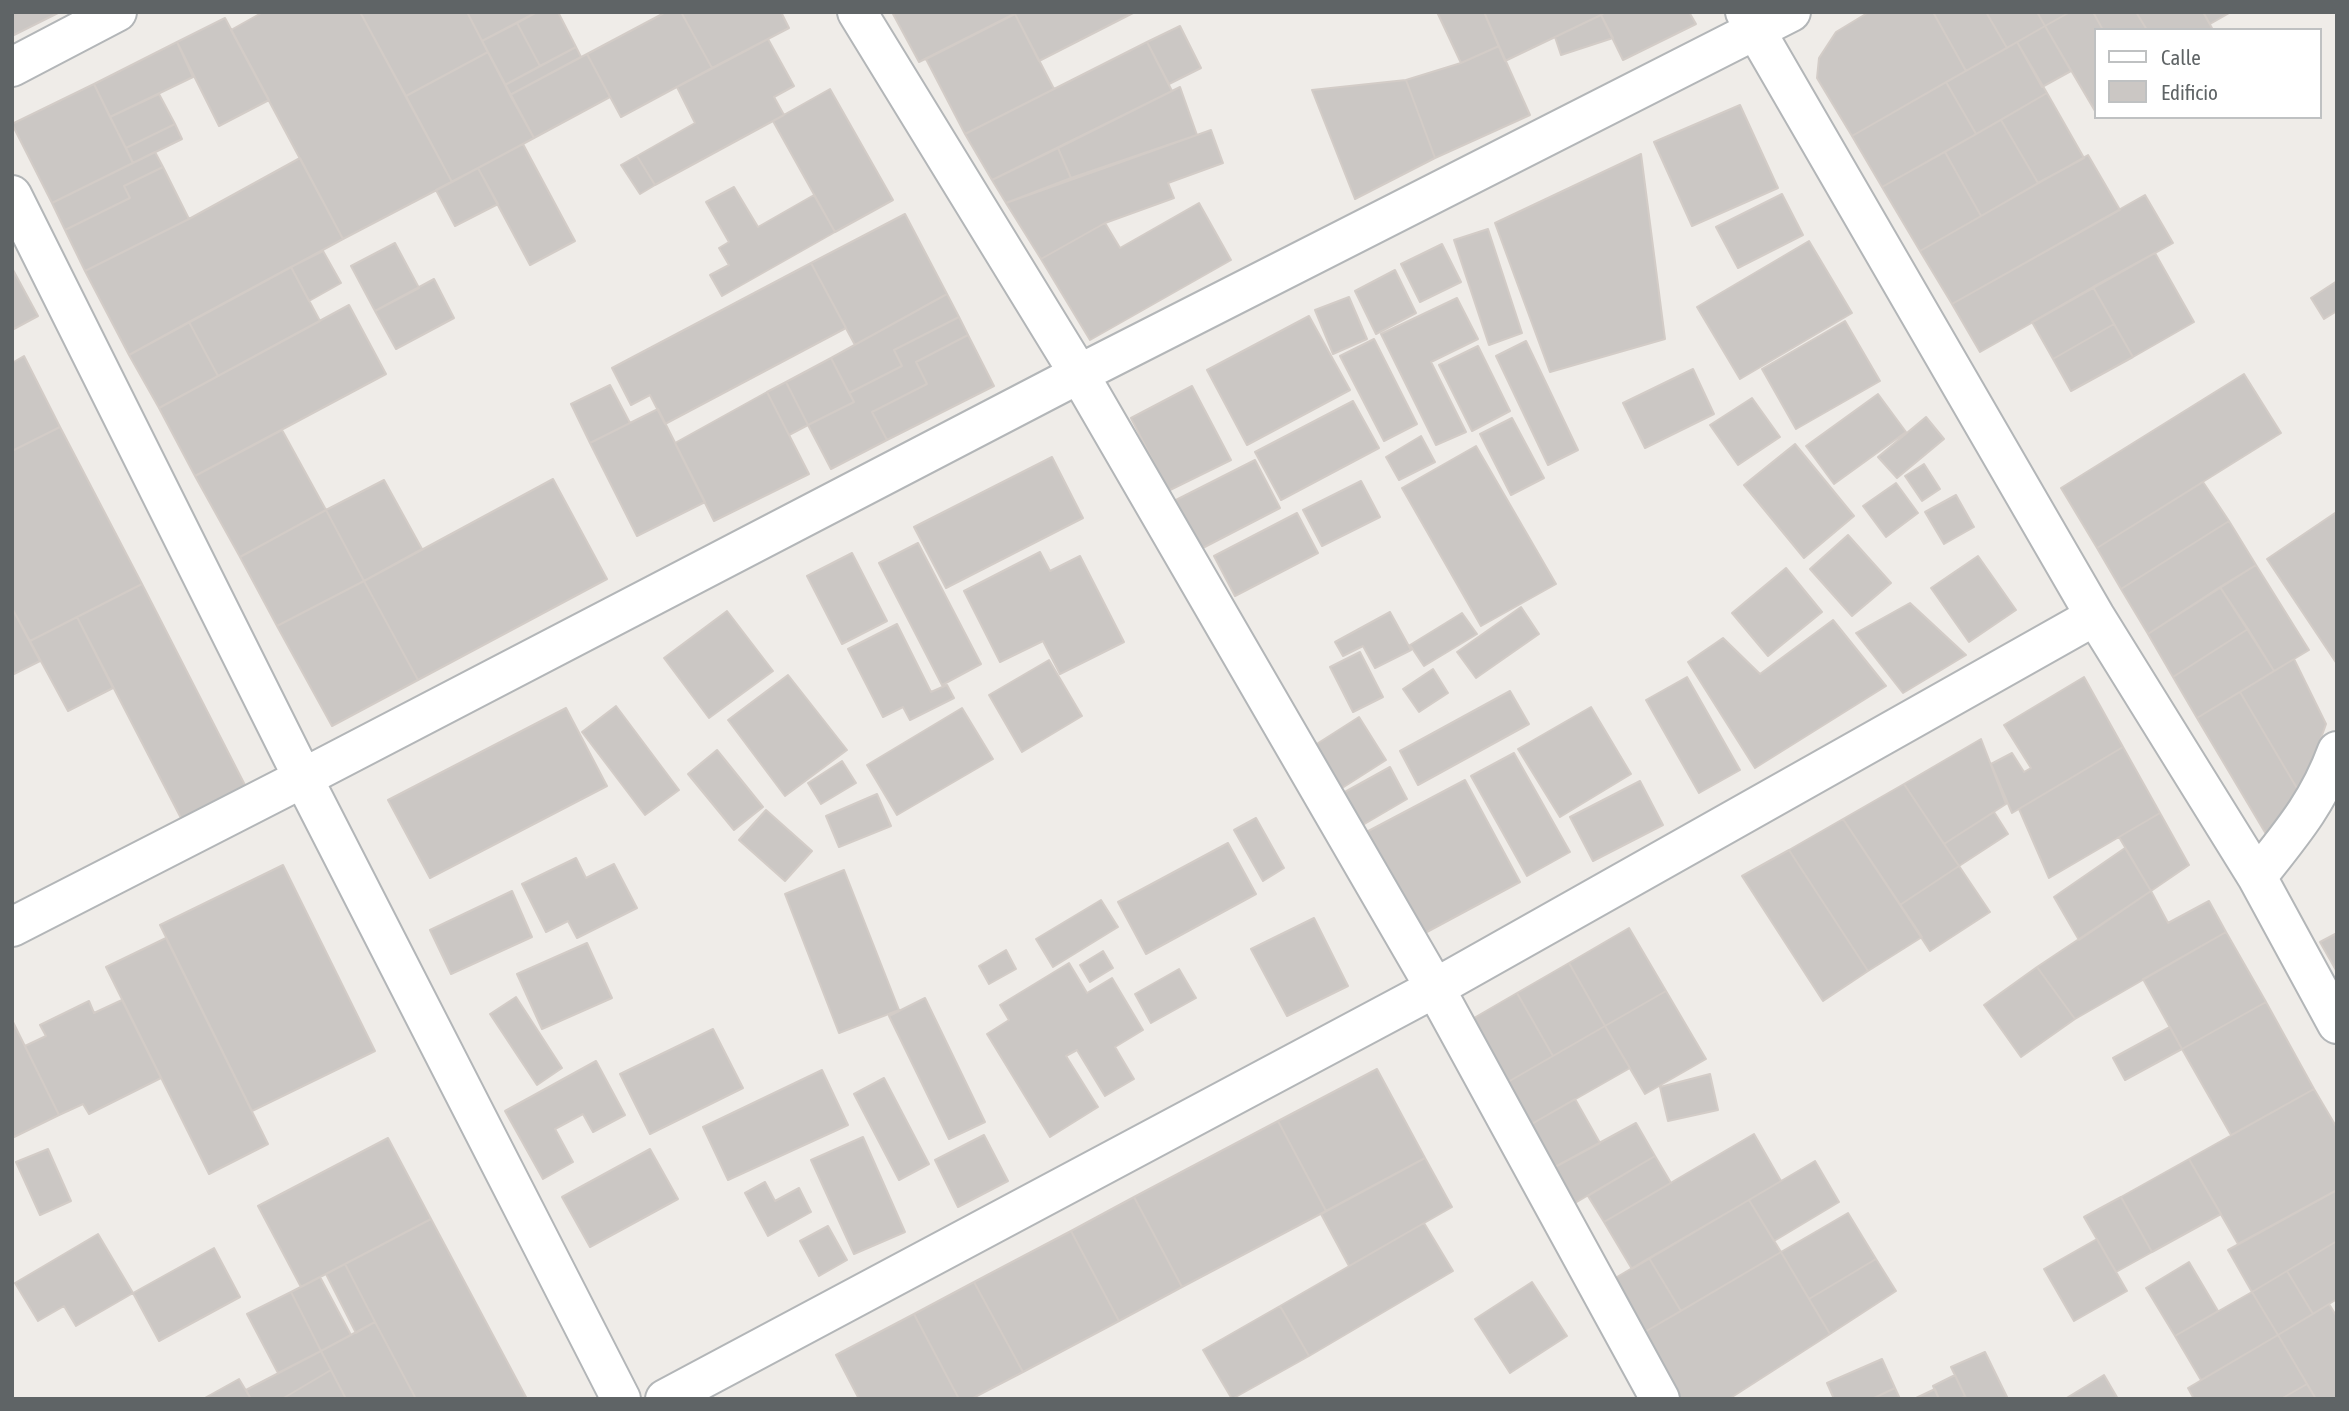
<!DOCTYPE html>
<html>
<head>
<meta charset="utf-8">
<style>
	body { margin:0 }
	#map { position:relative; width:2349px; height:1411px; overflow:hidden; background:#efece8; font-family:"Asap Condensed",sans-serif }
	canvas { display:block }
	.frame { position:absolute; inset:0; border:14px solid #5f6466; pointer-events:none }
	.legend { position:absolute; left:2094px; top:28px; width:228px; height:91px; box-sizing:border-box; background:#fff; border:2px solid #bfc1c2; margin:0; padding:9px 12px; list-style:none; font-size:21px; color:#5f6466 }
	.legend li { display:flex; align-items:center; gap:14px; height:35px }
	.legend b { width:35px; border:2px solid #bfc1c2 }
</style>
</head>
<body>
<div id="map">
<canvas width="2349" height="1411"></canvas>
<div class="frame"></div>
<ul class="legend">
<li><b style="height:9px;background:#fff"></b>Calle</li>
<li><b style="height:19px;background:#cbc7c4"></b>Edificio</li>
</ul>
</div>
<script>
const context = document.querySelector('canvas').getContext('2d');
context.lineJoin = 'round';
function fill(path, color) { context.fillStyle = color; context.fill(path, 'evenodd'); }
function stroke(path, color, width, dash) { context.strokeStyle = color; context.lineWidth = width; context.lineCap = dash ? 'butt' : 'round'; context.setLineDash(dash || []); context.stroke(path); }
const building = new Path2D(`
	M12,12H60L12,36Z
	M263,12H360L452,182L343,239L231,30Z
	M360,12H467L488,52L406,96Z
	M467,12H537L482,41Z
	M537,12H558L576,47L540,66L517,23Z
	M666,12H681L712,68L621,117L587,54Z
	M681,12H781L789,28L712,68Z
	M896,12H1018L919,62L893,14Z
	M1018,12H1135L1039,61L1015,14Z
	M1437,12H1484L1499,46L1461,63Z
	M1484,12H1600L1601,15L1505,61Z
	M1606,12H1689L1696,24L1623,60L1601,15Z
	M1869,12H1933L1966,71L1852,136L1817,78L1819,58L1836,32Z
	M1933,12H1986L2007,48L1966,71Z
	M1986,12H2037L2045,26L2007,48Z
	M2037,12H2070L2045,26Z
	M2070,12H2093L2103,30H2095V111L2045,26Z
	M2093,12H2136L2147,30H2103Z
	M2136,12H2203L2213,30H2147Z
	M2203,12H2231L2210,24Z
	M1015,14L1054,89L965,134L926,59Z
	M1601,15L1613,38L1561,55L1555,37Z
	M225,18L269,100L219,126L177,42Z
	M517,23L540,66L505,85L482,41Z
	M1180,26L1201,68L1169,84L1147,42Z
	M2045,26L2071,71L2042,87L2017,42Z
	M768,39L794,86L774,97L784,115L655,185L637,156L695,123L677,87Z
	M177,42L193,77L110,117L94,84Z
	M1147,42L1172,91L992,180L965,134Z
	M2017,42L2047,93L1976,134L1946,82Z
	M1499,46L1530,115L1435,158L1406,80L1461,63Z
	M576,47L581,57L510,95L505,85Z
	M488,52L534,138L452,182L406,96Z
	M587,54L610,97L534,138L510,95Z
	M1406,80L1435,158L1355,199L1312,90Z
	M1946,82L1976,134L1882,187L1852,136Z
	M94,84L133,163L52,203L12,124Z
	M1180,87L1197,135L1071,178L1058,148Z
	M830,89L893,200L835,232L773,121Z
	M2047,93L2084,158L2038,183L2001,120Z
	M159,94L175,124L126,148L110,117Z
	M1740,105L1778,188L1692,226L1654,142Z
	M2001,120L2038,183L1981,216L1945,152Z
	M175,124L182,139L133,163L126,148Z
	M1211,130L1223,163L1168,183L1174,198L1105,223L1041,259L1006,203Z
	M523,144L575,241L530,265L478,168Z
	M1058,148L1071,178L1006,203L992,180Z
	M155,152L163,167L124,186L130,198L65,230L52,203Z
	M1945,152L1981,216L1920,251L1882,187Z
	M1641,154L1665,339L1550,372L1495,223Z
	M2088,155L2120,210L1952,304L1920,251Z
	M637,156L655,185L640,194L621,165Z
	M300,158L343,239L129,355L85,271L189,219Z
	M163,167L189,219L85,271L65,230L130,198L124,186Z
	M478,168L498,204L455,226L436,190Z
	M734,187L758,227L814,195L835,232L722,296L710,275L729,265L719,248L729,242L706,202Z
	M1782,194L1803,235L1738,268L1716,227Z
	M2145,195L2173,243L1980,352L1952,304Z
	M1199,203L1231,260L1090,340L1041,259L1105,223L1120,248Z
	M905,214L947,294L855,345L811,263Z
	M1488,229L1522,333L1489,345L1454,240Z
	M1809,241L1852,313L1740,379L1697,307Z
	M395,243L419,288L375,311L351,266Z
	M1442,244L1461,282L1420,302L1401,264Z
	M323,251L341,283L309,301L291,267Z
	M2155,253L2194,322L2133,357L2093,287Z
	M811,263L846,328L665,424L650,395L631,405L612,368Z
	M291,267L320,321L218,376L189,322Z
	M12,268L38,316L12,330Z
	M1395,270L1416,313L1376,334L1355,291Z
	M434,279L454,318L396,349L375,311Z
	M2337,281V311L2324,319L2311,298Z
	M2093,287L2114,324L2053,359L2032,322Z
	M947,294L959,317L894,350L902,366L849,393L831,358Z
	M1349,297L1367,339L1333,354L1315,310Z
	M1457,298L1478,339L1431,362L1466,432L1436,445L1381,334Z
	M349,305L386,374L195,476L159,408Z
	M1309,316L1350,390L1247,445L1207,370Z
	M959,317L968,335L916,362L927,384L872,412L887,440L831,469L808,425L854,402L849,393L902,366L894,350Z
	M1845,321L1880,381L1796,429L1762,369Z
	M189,322L218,376L159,408L129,355Z
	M2114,324L2133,357L2071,391L2053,359Z
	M968,335L994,386L887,440L872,412L927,384L916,362Z
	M1374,339L1417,424L1384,441L1340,356Z
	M1526,341L1578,450L1548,465L1496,356Z
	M1478,346L1510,411L1472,431L1439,365Z
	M24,356L60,427L12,451V363Z
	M831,358L854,402L808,425L786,382Z
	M1693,369L1714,414L1645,448L1623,403Z
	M2244,374L2281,433L2097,548L2061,488Z
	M786,382L808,425L789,435L767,392Z
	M610,385L630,423L590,443L571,404Z
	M1192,386L1231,460L1168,491L1131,418Z
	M767,392L809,474L714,521L675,443Z
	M1878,394L1906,432L1834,484L1806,446Z
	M1752,398L1780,437L1738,465L1710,425Z
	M1353,401L1379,448L1281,500L1255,452Z
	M658,409L705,502L637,536L590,443Z
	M1926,417L1944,439L1897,478L1878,457Z
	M1512,418L1544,478L1511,495L1480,434Z
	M60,427L142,584L30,641L12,608V451Z
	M282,430L326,510L240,557L195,476Z
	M1421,436L1435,462L1399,480L1386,457Z
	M1795,444L1854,516L1804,558L1744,485Z
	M1476,446L1556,584L1481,626L1402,488Z
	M1052,457L1083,518L946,588L914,527Z
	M1255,460L1280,508L1195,552L1170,503Z
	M1924,464L1940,489L1922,501L1905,476Z
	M553,479L607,579L418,680L364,581Z
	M384,480L422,549L364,581L326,510Z
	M1361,481L1380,517L1322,546L1303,510Z
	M2203,482L2229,521L2121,589L2097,548Z
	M1896,483L1918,513L1886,537L1863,506Z
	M1956,495L1974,527L1944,544L1925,512Z
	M326,510L364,581L277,626L240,557Z
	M1297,513L1318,553L1235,596L1214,556Z
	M2335,513L2337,517V664L2267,559Z
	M2229,521L2256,565L2148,634L2121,589Z
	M1848,535L1891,583L1852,616L1810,569Z
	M918,543L981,664L942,685L879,563Z
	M1040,552L1050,571L1080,556L1124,642L1060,674L1043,641L1000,662L964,591Z
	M852,553L887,621L842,644L807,576Z
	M1978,556L2016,610L1969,642L1931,588Z
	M2256,565L2309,650L2274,671L2220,587Z
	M1786,568L1822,612L1768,656L1732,613Z
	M364,581L418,680L332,726L277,626Z
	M142,584L247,789L183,822L77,617Z
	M2220,587L2248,629L2173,677L2148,634Z
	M1910,603L1966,655L1903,693L1856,633Z
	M1521,607L1539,634L1476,678L1457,652Z
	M12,608L40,661L12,675Z
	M727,611L773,671L709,718L664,658Z
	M1390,612L1411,650L1375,668L1363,646L1343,656L1335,642Z
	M1462,613L1477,634L1424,666L1410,645Z
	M77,617L113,688L68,711L30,641Z
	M1833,620L1886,686L1755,768L1688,662L1723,638L1760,674Z
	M897,624L931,692L947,685L954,698L910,720L903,707L883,717L848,649Z
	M2248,629L2274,671L2197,718L2173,677Z
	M1360,652L1383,697L1353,712L1330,667Z
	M2294,659L2326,724L2301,795L2240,692Z
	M1049,660L1082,716L1022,752L989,695Z
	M1433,669L1448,693L1419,712L1403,689Z
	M788,675L847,750L785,796L728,720Z
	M1687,677L1740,770L1699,793L1646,700Z
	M2084,677L2123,747L2012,813L1991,764L2012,753L2024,772L2031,768L2004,725Z
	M1510,691L1529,724L1418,785L1400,751Z
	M2240,692L2301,795L2266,834L2197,718Z
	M616,706L679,790L645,815L582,732Z
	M1591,707L1631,774L1560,817L1518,749Z
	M566,708L607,786L430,878L388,800Z
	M962,708L993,759L897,815L867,765Z
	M1359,717L1386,760L1339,790L1312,747Z
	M1981,739L2006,804L1944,844L1904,784Z
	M2123,747L2160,813L2049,878L2019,809Z
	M717,750L763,807L734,830L688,774Z
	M1514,753L1570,852L1527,876L1471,776Z
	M842,761L856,783L821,804L808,783Z
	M1390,767L1407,799L1361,826L1343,793Z
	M1465,780L1520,882L1412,940L1357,837Z
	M1640,781L1663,825L1593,861L1570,817Z
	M1904,784L1959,866L1900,905L1843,819Z
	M877,794L891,826L839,847L826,816Z
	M766,810L812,851L785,881L739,840Z
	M1994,812L2008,834L1959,866L1944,844Z
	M2160,813L2189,865L2151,891L2119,837Z
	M1256,818L1284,868L1263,881L1234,830Z
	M1843,819L1922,937L1868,971L1789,850Z
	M1228,843L1256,894L1146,954L1118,902Z
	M2125,848L2151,891L2079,940L2054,897Z
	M1789,850L1868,971L1823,1001L1742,876Z
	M576,858L586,878L614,864L637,908L577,938L568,921L546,932L522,884Z
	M283,865L375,1051L252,1111L160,925Z
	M1959,866L1990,912L1930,951L1900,905Z
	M844,870L899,1010L839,1033L785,894Z
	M512,891L532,937L451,974L430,930Z
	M2151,891L2168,923L2209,901L2226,932L2075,1019L2037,967Z
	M1101,900L1118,927L1053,967L1036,939Z
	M1314,918L1348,986L1287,1016L1251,949Z
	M1629,928L1666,991L1605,1026L1569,963Z
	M2226,932L2266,1002L2182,1049L2143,979Z
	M2337,933V972L2320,942Z
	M166,938L268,1144L209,1174L106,967Z
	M587,943L612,998L542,1029L517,974Z
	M1006,950L1016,969L989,984L979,966Z
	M1103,951L1113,968L1090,982L1080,965Z
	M1069,963L1087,993L1112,978L1143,1030L1115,1047L1134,1079L1105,1096L1077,1050L1066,1056L1098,1107L1050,1137L987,1034L1009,1020L1000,1005Z
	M1569,963L1605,1026L1553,1056L1517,993Z
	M2037,967L2075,1019L2021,1057L1984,1005Z
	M1179,969L1196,998L1151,1023L1135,994Z
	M1666,991L1706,1059L1645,1094L1605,1026Z
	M1517,993L1553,1056L1508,1082L1474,1018Z
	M516,997L562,1068L537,1085L490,1014Z
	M925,998L985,1122L949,1139L889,1016Z
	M122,1000L161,1078L89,1114L83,1104L59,1115L25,1046L46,1036L40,1025L89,1001L94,1013Z
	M2266,1002L2314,1089L2231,1135L2182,1049Z
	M12,1020L59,1115L12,1138Z
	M1605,1026L1630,1068L1530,1125L1508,1082Z
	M2170,1027L2182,1049L2125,1080L2113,1058Z
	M713,1029L743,1088L650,1134L620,1074Z
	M596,1061L625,1115L593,1132L583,1114L555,1129L573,1162L543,1179L505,1111Z
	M1377,1069L1425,1158L1326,1211L1278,1121Z
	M822,1070L848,1125L728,1180L703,1127Z
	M1710,1074L1718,1110L1668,1121L1660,1087Z
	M884,1078L929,1164L899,1180L854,1094Z
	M2314,1089L2337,1128V1190L2238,1244L2189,1159Z
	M1575,1099L1600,1143L1555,1167L1530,1125Z
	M1278,1121L1326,1211L1182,1287L1134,1197Z
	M1636,1123L1655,1156L1575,1203L1555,1167Z
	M1754,1134L1781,1181L1632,1269L1604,1222Z
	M984,1135L1008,1181L958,1207L935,1160Z
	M863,1137L905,1232L854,1254L811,1160Z
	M388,1138L431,1219L301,1287L258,1206Z
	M48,1149L71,1201L40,1215L16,1162Z
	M650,1149L678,1199L590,1247L562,1197Z
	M1655,1156L1671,1183L1604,1222L1588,1196Z
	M1425,1158L1452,1207L1349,1266L1321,1214Z
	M2189,1159L2221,1214L2152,1252L2121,1197Z
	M1815,1161L1839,1202L1774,1241L1749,1200Z
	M765,1182L775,1201L799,1188L811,1212L768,1236L745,1193Z
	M2337,1190V1241L2252,1292L2228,1250Z
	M1134,1197L1182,1287L1119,1321L1071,1231Z
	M2121,1197L2152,1252L2116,1272L2084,1217Z
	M1749,1200L1781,1252L1681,1311L1649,1258Z
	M1848,1213L1876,1259L1809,1299L1781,1252Z
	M431,1219L527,1399H416L375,1322L345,1264Z
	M1424,1223L1453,1271L1309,1356L1280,1306Z
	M828,1226L847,1260L819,1276L800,1241Z
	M1071,1231L1119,1321L1023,1372L974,1282Z
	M98,1234L133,1293L76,1326L64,1306L38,1321L15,1283Z
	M2097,1239L2127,1291L2074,1321L2044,1269Z
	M2337,1241V1299L2313,1314L2287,1271Z
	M214,1248L240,1297L159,1341L133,1293Z
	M1781,1252L1830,1334L1729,1399H1679L1643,1333Z
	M1649,1258L1681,1311L1643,1333L1612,1280Z
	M1876,1259L1896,1291L1830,1334L1809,1299Z
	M2189,1262L2218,1311L2175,1336L2146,1288Z
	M345,1264L375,1322L356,1333L326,1274Z
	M2287,1271L2313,1314L2278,1335L2252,1292Z
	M320,1277L351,1335L321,1351L291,1292Z
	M974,1282L1023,1372L971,1399H959L914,1314Z
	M1532,1282L1567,1336L1510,1373L1475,1319Z
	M291,1292L321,1351L278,1373L247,1314Z
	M2252,1292L2278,1335L2201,1380L2175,1336Z
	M2329,1304L2337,1317V1399H2316L2278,1335Z
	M1280,1306L1309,1356L1232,1399L1203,1350Z
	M914,1314L959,1399H859L836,1355Z
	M375,1322L416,1399H346L321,1351Z
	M2278,1335L2307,1384L2281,1399H2194L2188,1388Z
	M321,1351L331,1370L282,1399H251L246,1390Z
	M1985,1352L2008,1399H1967L1965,1396L1951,1367Z
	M1882,1359L1895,1388L1872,1399H1834L1827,1383Z
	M331,1370L346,1399H282Z
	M1955,1375L1965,1396L1960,1399H1939L1933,1386Z
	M2104,1375L2118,1399H2065Z
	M239,1379L251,1399H203Z
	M2307,1384L2316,1399H2281Z
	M1895,1388L1900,1399H1872Z
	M1935,1389L1939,1399H1914Z`);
fill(building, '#cbc7c4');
stroke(building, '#d3ccc7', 2);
const minor = new Path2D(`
	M857,12L1079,374L1435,988L1660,1399
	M1745,12L2095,616L2257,877L2337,1024
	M12,67L117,12
	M12,195L303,778L621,1399
	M2257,877C2291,834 2318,803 2337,751
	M12,927L303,778L1079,374L1791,12
	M665,1399L1435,988L2095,616`);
stroke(minor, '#b3b6b8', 42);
stroke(minor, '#fff', 38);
</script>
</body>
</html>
